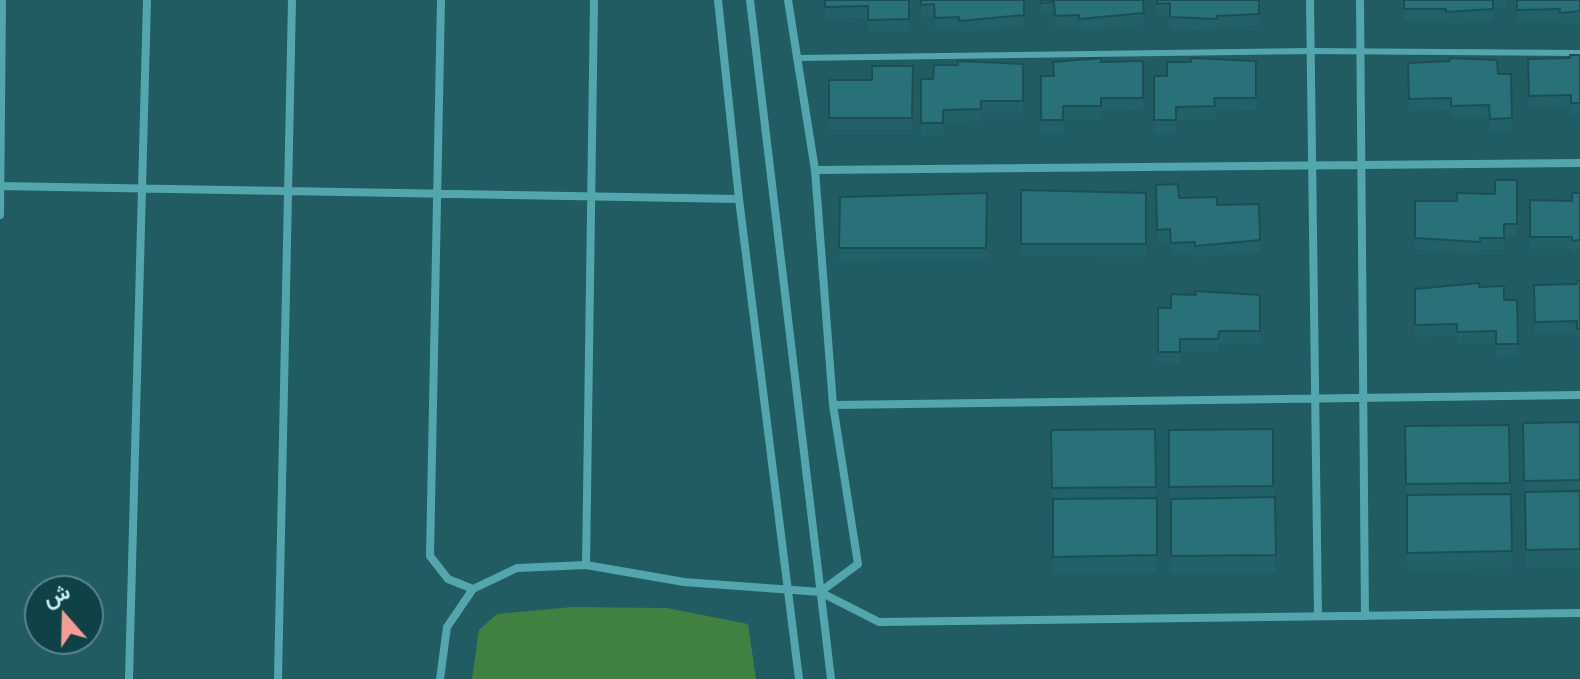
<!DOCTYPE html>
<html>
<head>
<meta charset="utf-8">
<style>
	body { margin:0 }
	#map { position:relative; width:1580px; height:679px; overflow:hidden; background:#014f55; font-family:Jost,Vazirmatn,sans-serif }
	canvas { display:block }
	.north { position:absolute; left:24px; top:575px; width:80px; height:80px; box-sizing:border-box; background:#0e4247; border:2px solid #5a868a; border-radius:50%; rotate:340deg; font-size:22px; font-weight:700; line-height:32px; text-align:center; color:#ccebee }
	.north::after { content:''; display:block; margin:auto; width:28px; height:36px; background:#f59c96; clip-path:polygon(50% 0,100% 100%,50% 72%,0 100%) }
</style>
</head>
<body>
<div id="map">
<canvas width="1580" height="679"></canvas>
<div class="north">ش</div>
</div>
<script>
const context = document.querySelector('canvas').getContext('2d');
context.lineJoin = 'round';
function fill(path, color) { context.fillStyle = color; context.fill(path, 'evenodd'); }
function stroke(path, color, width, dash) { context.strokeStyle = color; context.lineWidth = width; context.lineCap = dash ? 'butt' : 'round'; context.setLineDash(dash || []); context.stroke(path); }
fill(new Path2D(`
	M0,0H1580V679H0ZM40,591H88V639H40Z`), '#205c61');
fill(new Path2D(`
	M572,607L667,608L748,624L756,679H472L479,630L497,614Z`), '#408040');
stroke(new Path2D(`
	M796,58L1310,51L1580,53`), '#54a6ae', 6);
stroke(new Path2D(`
	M441,0L430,556L448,579L473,589
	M718,0L739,199L799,679
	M750,0L831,679
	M1310,0L1318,616
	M1360,0L1365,616
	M815,170L1580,163
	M0,186L739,199
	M0,215L2,0
	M833,405L1580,395
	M586,565L684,582L820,592L858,564L833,405L815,170L788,0
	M820,592L879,622L1580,613
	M129,679L147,0
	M278,679L292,0
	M440,679L447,627L473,589L517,568L586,565L594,0`), '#54a6ae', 8);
fill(new Path2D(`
	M825,0H909V32H868V18L825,19Z
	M921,0H1024V27L959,33V30H935L934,17H921Z
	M1041,0H1143L1144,25L1079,31V27L1055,28L1054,14L1041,15Z
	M1156,0H1259V26L1217,28V31L1170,29V16H1157Z
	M1404,0H1506V7H1493V21L1446,25V21H1404Z
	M1517,0H1580V23L1559,25V22H1517Z
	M1580,55V115H1571V107L1529,108L1528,59L1570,58Z
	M1143,61V110L1101,111V119H1063V133H1041V76H1053L1101,62Z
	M1256,61V110L1215,111V119H1176V133H1154V76H1167Z
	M1408,63L1498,74H1511L1512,130L1490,131L1489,117L1451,118V110L1409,111Z
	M1023,64V113H981V121L943,122V135L921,136V79H933Z
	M913,66L912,130H829V80H872Z
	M1517,180V236H1504V250H1480V254L1415,250V201H1457L1495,194Z
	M1156,185L1179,198L1217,205L1259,204L1260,252L1195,258V254L1171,255L1170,241L1157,242Z
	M1021,190L1146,193V257L1021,256Z
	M987,193L986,260L839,261L840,197Z
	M1580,193V252L1572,253V249H1530V200L1572,201Z
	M1580,281V341H1577V333L1535,334L1534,285L1577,284Z
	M1479,287L1504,300H1517L1518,356L1496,357V343L1457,344V336L1415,337V289Z
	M1260,295V343H1219L1218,351H1180V364H1158V308H1171Z
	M1580,422V567H1526L1523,423Z
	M1509,425L1512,569L1407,570L1405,426Z
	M1155,429L1157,573L1053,574L1051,430Z
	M1273,429L1276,573L1171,574L1169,430Z`), '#226167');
const building = new Path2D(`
	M825,0H909V19L868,20V6L825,7Z
	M921,0H1024V15L959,21V17L935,18L934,4L921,5Z
	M1041,0H1143L1144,13L1079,19V15L1055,16L1054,2L1041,3Z
	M1157,0H1259V14L1217,16V19L1170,17V3L1157,4Z
	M1404,0H1493V9L1446,12V9H1404Z
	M1517,0H1580V11L1559,13L1560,9L1517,10Z
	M1570,55H1580V103H1571V95L1529,96L1528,59L1570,58Z
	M1101,58V62L1143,61V98H1101V106H1063V120H1041V76H1054L1053,62Z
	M1191,58L1256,61V98H1214L1215,106L1176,107V120H1154V76H1167V62H1191Z
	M1450,58L1497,60L1498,74H1511L1512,118L1490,119L1489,105L1451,106V98L1409,99L1408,63L1450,61Z
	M958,61L1023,64V101H981V109L943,110V123H921V79H933L934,65H958Z
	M872,66H913L912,118H829V80H872Z
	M1495,180H1517V224H1504V238H1480V242L1415,238V201H1457V193L1495,194Z
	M1178,184L1179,198L1217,197V205L1259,204L1260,240L1195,246V242L1171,243L1170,229L1157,230L1156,185Z
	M1021,190L1146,193V244H1021Z
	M987,193L986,248H839L840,197Z
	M1572,193H1580V240L1572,241V237H1530V200L1572,201Z
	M1577,281H1580V329H1577V321L1535,322L1534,285L1577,284Z
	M1479,283V287L1504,286V300H1517L1518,344H1496V331L1457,332V324L1415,325V289Z
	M1195,291L1260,295V331H1219L1218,339H1180V352H1158V308H1171V294L1196,295Z
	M1580,422V480L1524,481L1523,423Z
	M1509,425L1510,483L1406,484L1405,426Z
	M1155,429L1156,487L1052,488L1051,430Z
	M1273,429V486L1169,487V430Z
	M1580,491V549L1526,550L1525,492Z
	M1511,494L1512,551L1407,553V495Z
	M1275,497L1276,555L1171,556V499Z
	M1157,498V555L1053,557V499Z`);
fill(building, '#287178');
stroke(building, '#1c4f54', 2);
</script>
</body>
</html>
